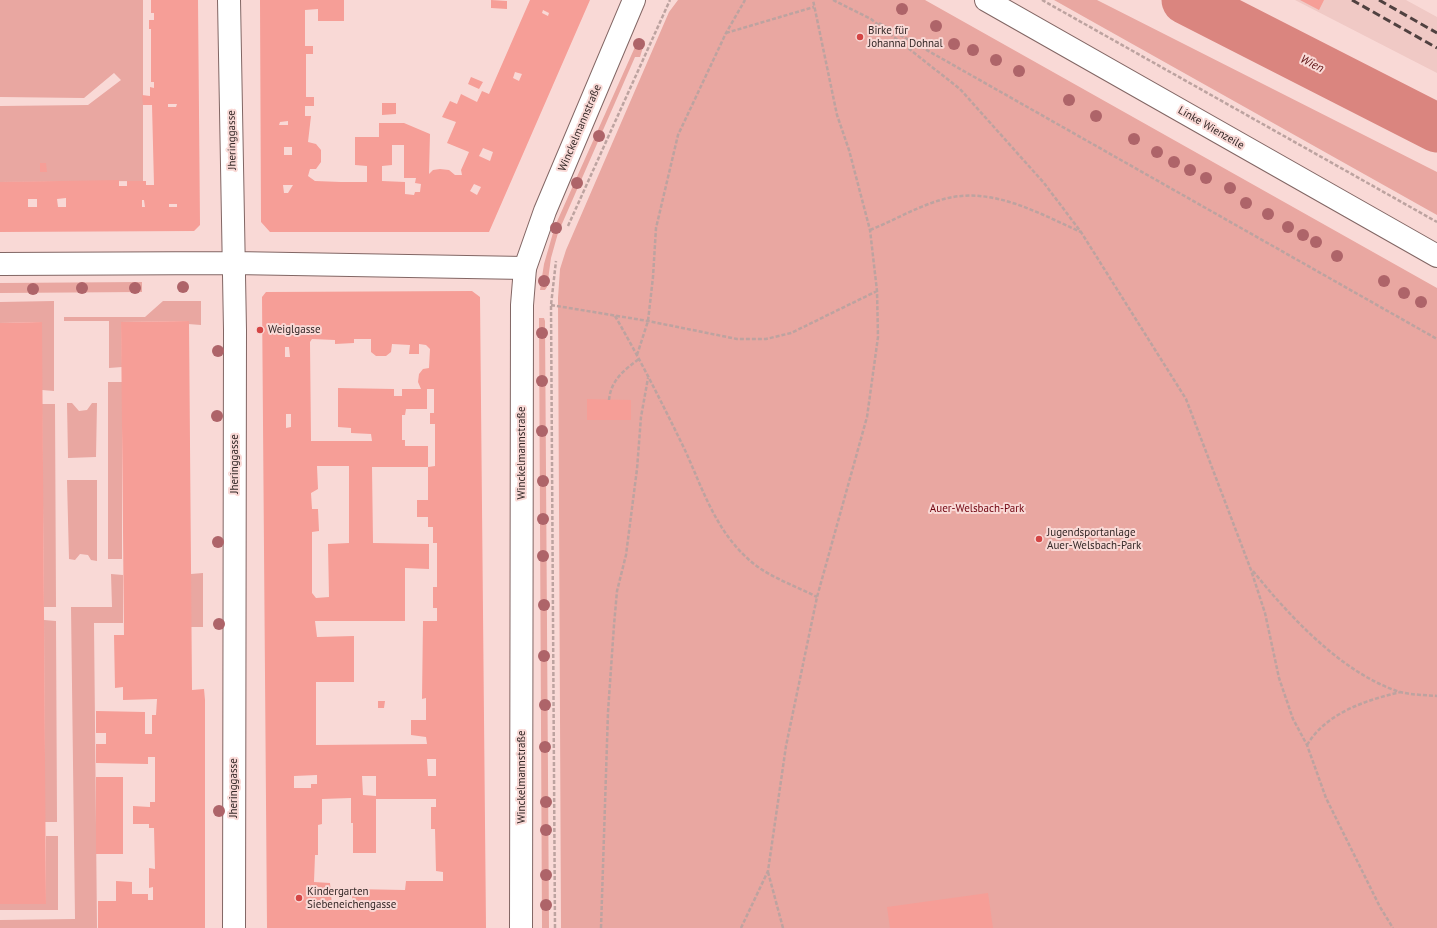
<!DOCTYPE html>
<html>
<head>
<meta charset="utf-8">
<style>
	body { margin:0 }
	canvas { display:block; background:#f9d9d6 }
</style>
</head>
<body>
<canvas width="1437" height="928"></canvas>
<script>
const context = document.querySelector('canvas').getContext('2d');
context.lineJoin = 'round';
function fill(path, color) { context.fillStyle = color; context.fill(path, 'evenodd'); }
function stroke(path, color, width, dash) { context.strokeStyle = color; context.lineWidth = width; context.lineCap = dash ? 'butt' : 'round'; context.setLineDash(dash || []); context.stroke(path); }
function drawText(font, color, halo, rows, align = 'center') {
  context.font = font + ' "PT Sans",sans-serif'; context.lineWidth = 4; context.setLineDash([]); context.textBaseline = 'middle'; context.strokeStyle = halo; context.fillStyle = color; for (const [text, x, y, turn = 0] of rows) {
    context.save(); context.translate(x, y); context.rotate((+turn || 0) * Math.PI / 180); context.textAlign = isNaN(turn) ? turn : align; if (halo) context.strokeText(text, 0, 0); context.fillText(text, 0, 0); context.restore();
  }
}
fill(new Path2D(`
	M1295,0H1406L1437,17V73Z`), '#f0c9c5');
fill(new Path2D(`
	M0,0H143V181L0,182V106L88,105L121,80L114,73L84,98L0,97Z
	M678,0H925L1437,288V928H561L558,298L560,269L566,250L669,12Z
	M1054,0H1097L1437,172V215Z
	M639,38L645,41L640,57H635L558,233L551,258L547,287L545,290H540L544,264L555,226Z
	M142,282V292L0,293V283Z
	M54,301V391L42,390V322L0,323V302Z
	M163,301H201V325L188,324V321L121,322L122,367L109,368V321H64V317H145Z
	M539,318H544L545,321L549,928H542Z
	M108,382H122V559H108Z
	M67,403H72L79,411L87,410L92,403H97L96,457L68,458Z
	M42,404H55L56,607H44Z
	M67,480H97V561L91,560L88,555L80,554L75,560L69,559Z
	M203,573V627H191V574Z
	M111,574L123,575V623H94L97,928H0V920L75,919L71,607H112Z
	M44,620L56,621L57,822H45Z
	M46,836H58V910H0V904L46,903Z`), '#e9a7a1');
stroke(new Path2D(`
	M1186,0L1437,128`), '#da857f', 49);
fill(new Path2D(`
	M151,0H198L200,225L194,231L0,232V182L119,180V186H127V181H146V185H154L152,105H143L142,95L150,96V87L154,88V82H151V29H149V20H154V13H151ZM168,104H177L176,107H168ZM66,198V207H58L57,199ZM28,199H37V207H28ZM142,200H144L145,207H142ZM169,204H177V207H169Z
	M260,0H344V21H318V9L305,10V46H313V54H306V97H314V106H305V116H311L308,142L316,144L321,150V162L316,169H310L308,176L315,181L341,182H367V166L355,165V137H379V123H404L430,134L429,174L433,170L440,169L449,170L455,175H462L461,170L469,152L447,143L456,122L442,117L450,101L457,104L461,94L477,102L482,91L489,94L530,0H590L489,232H270L261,222ZM543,10L549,13L548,16L542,13ZM515,72L522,74L519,81L513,78ZM288,121V125H279L280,122ZM392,145H404V178H416L415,183L421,184L420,192H415L414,195L405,194V182L382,181V166L392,165ZM284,147H292V155H284ZM483,148L493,152L490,161L479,156ZM474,184L481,187L477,195L470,191ZM283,185H293L288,193H284Z
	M491,0L507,1V9L491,8Z
	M1300,0H1324L1319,10Z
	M471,77L483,82L479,89L468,84Z
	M382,103H396V114L382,115Z
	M40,163H46L47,172H40Z
	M472,291L480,297L486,928H267L262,297L266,292ZM312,339L335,340V344L354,343V339H371V352L376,356H386L391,352L392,344L410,345L409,354H419V344L426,345L430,349L429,368L423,369L419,374L418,382L421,389H402V396H394V389L338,388V427L351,428V433L371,434L372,441H311L310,342ZM285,347H289L290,357H285ZM427,389H434V413H430V424H435V466L428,467V446H405V440H402V415H405L406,409H427ZM286,414H291V427L286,428ZM317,466H349V543L328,544L329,597L316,598L312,593V532L319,531L318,509H312L311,493L318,489ZM372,467H428V500H417V517H428V527H433V543H437V587H433V608H437V621H423L422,699L426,698V720H411V735L426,737L427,744L316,745V682H354V636L317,637L315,621H405V568L429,569V544L373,543ZM427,759H436V776H428ZM317,775V784H311V788H294V776ZM362,776H376V796L363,795ZM351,798V823H353V853H376V799H436V807H431V829H435L436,871L443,872V881H406L405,890L352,889V906L332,905L330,883L314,882L315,855H318V825L322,824V799Z
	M189,321L192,690L204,689L205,700V928H98V901H116V881L132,882V894H148V900H153V887L149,888V868L155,869L154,828H149V824H133V806L150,807V802H155V757H148V764L96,763V744H106V733H96V711L145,712V734H152V715H156L157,699L123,700V687L115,688L114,635H124L121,322Z
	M42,322L46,904H0V323Z
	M587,399L631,400V420H587Z
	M378,701H385L384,708H378Z
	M96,777H123V854H96Z
	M988,893L993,928H890L887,907Z`), '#f69e97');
const minor = new Path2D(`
	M229,0L235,330L234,928
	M0,264L234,263L525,268`);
const major = new Path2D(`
	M986,0L1437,256
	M521,928L522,305L525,268L545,211L634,0`);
stroke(minor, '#826664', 24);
stroke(major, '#826664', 24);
stroke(new Path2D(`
	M833,0L871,19L960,89L1044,183L1081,232L1186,399L1251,570L1265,613L1279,678L1293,719L1307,745L1326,798L1380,907L1393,928
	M1042,0L1437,222
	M879,23L1437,339
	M726,33L814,7
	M568,226L670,0
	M870,230C895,220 918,206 944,199C992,186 1038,213 1081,232
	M551,305L648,321L737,339H766L791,333L877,291
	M615,316C640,359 662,403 684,448C702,487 714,527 746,557C765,576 794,585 817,597
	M637,355L648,321L653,277L656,228L678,135L726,33L745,0
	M609,400C611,380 624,370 639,359
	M1253,571C1290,617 1343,674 1400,692C1412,695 1425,695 1437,696
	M1307,745C1326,713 1366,700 1401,692
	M768,872L783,928
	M555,928L551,305L556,261
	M601,928L608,712L614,625L617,591L626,555L637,469L641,417L648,378
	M741,928L768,871L786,746L817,597L867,417L878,337L877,291L870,230L849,150L837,115L813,0`), '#bda3a0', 2.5, [4, 2]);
stroke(minor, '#fff', 22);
stroke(major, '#fff', 22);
stroke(new Path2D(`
	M1352,0L1437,48
	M1379,0L1437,33`), '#504140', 3, [8, 4]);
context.fillStyle = '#ae6469';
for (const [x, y] of [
	[902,9],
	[936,26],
	[639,44],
	[954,44],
	[973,50],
	[996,60],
	[1019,71],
	[1069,100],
	[1096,116],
	[599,136],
	[1134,139],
	[1157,152],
	[1174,162],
	[1190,170],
	[1206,178],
	[577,183],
	[1230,188],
	[1246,203],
	[1268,214],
	[1288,227],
	[556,228],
	[1303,235],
	[1316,242],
	[1337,256],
	[544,281],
	[1384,281],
	[183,287],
	[82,288],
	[135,288],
	[33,289],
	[1404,293],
	[1421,302],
	[542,333],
	[218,351],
	[542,381],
	[217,416],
	[542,431],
	[543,481],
	[543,519],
	[218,542],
	[543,556],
	[544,605],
	[219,624],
	[544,656],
	[545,705],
	[545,747],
	[546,802],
	[219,811],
	[546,830],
	[546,875],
	[546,905]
]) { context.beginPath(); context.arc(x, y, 6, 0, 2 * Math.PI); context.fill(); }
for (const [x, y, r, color] of [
	[860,37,4,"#d44545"],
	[260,330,4,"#d44545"],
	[1039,539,4,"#d44545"],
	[299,898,4,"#d44545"]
]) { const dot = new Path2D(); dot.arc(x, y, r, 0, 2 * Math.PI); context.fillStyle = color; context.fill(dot); stroke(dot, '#f9d9d6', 1.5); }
drawText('11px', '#342827', '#f9d9d6', [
	["Birke für",868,31],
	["Johanna Dohnal",868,44],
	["Weiglgasse",268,330],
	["Jugendsportanlage",1047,533],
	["Auer-Welsbach-Park",1047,546],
	["Kindergarten",307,892],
	["Siebeneichengasse",307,905]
], 'left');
drawText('11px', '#342827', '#f9d9d6', [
	["Winckelmannstraße",580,128,-67],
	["Linke Wienzeile",1211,128,30],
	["Jheringgasse",232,140,-91],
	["Winckelmannstraße",522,453,-90],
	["Jheringgasse",235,464,-90],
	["Winckelmannstraße",522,777,-90],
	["Jheringgasse",234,788,-90]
]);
drawText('11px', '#700410', '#f9d9d6', [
	["Auer-Welsbach-Park",977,509]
]);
drawText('italic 12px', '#5f1214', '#f9d9d6', [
	["Wien",1312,64,27]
]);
</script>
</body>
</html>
